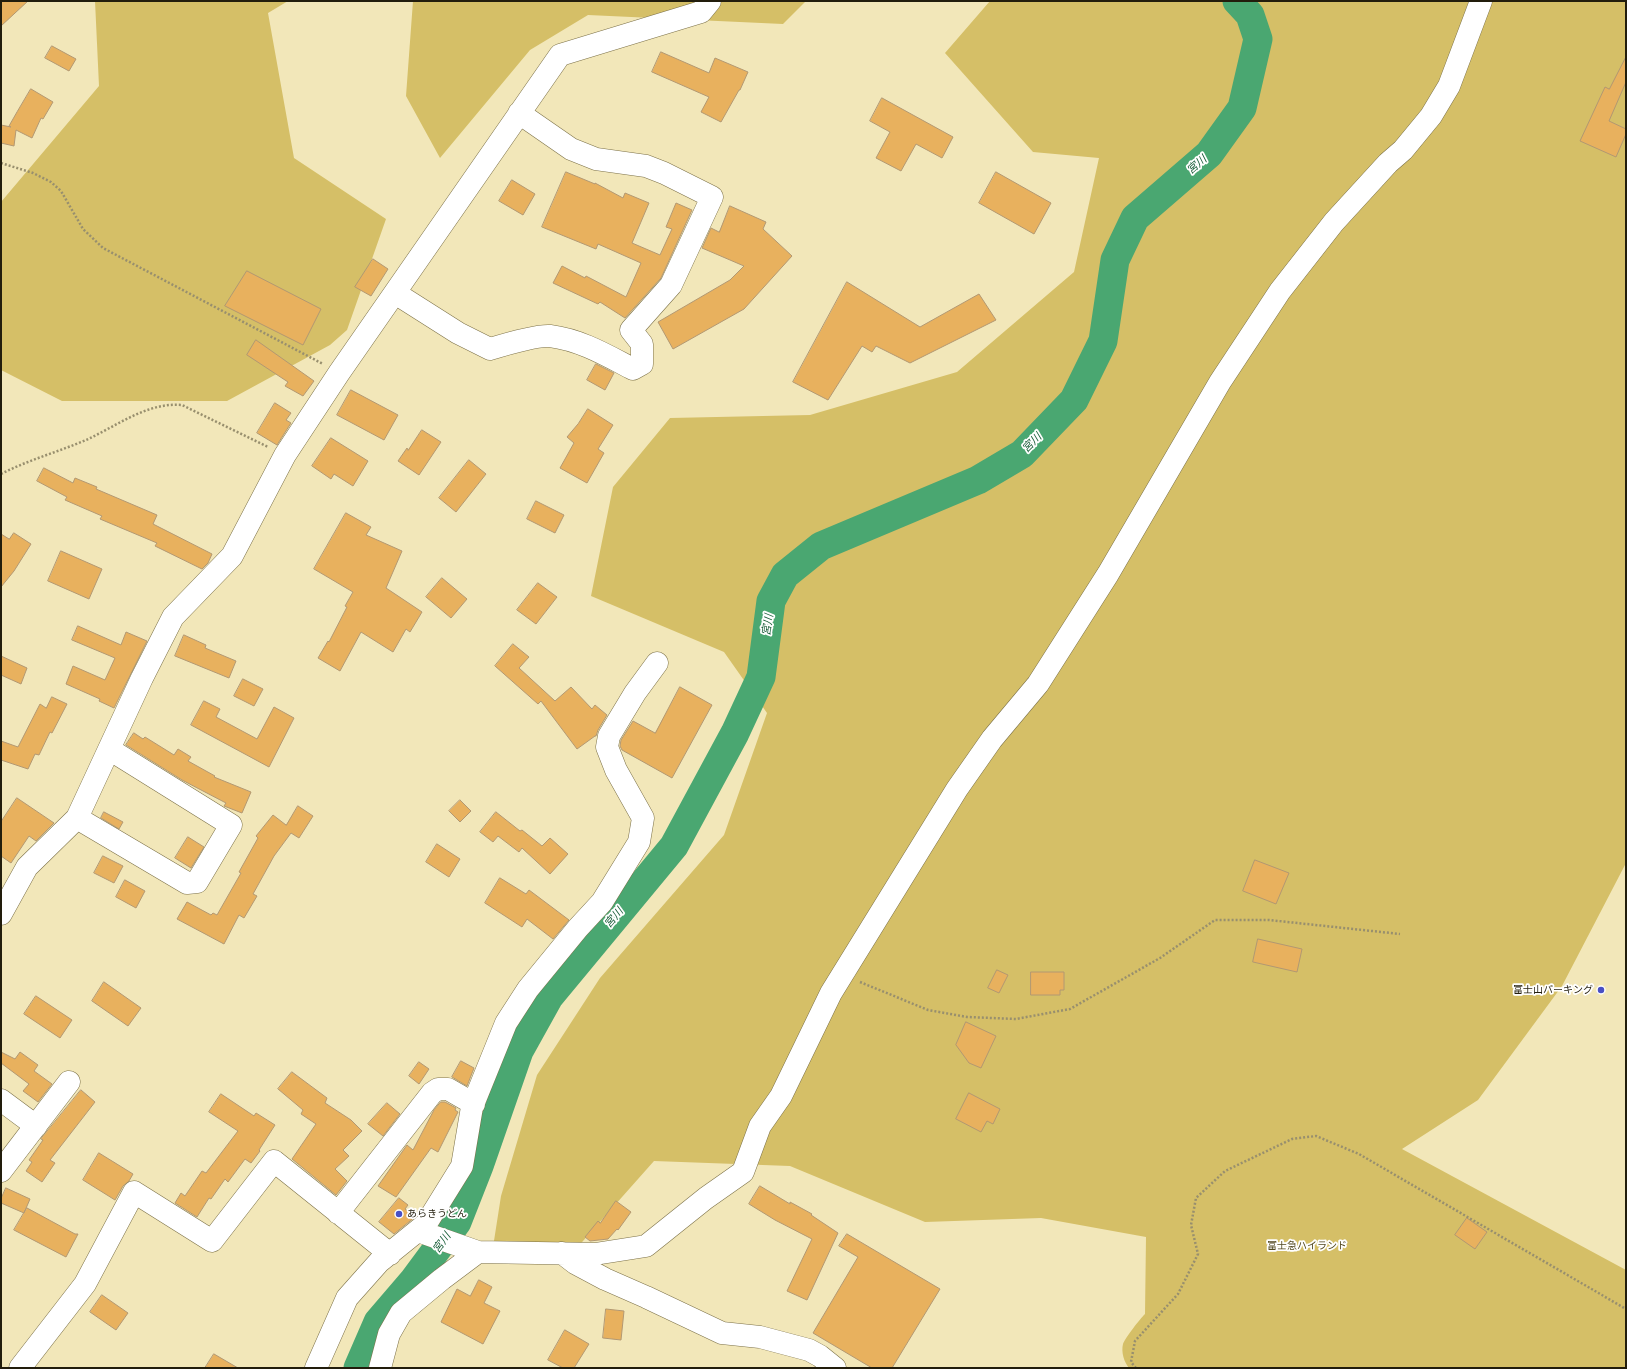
<!DOCTYPE html>
<html>
<head>
<meta charset="utf-8">
<style>
	body { margin:0 }
	#map { position:relative; width:1627px; height:1369px; overflow:hidden; background:#f2e7b9; font-family:"PT Sans",sans-serif }
	canvas { display:block }
	.frame { position:absolute; inset:0; border:2px solid #221d0c; pointer-events:none }
</style>
</head>
<body>
<div id="map">
<canvas width="1627" height="1369"></canvas>
<div class="frame"></div>
</div>
<script>
const context = document.querySelector('canvas').getContext('2d');
context.lineJoin = 'round';
function fill(path, color) { context.fillStyle = color; context.fill(path, 'evenodd'); }
function stroke(path, color, width, dash) { context.strokeStyle = color; context.lineWidth = width; context.lineCap = dash ? 'butt' : 'round'; context.setLineDash(dash || []); context.stroke(path); }
function drawText(font, color, halo, rows, align = 'center') {
  context.font = font + ' "PT Sans","Noto Sans JP",sans-serif'; context.lineWidth = 3.5; context.setLineDash([]); context.textBaseline = 'middle'; context.strokeStyle = halo; context.fillStyle = color; for (const [text, x, y, turn = 0] of rows) {
    context.save(); context.translate(x, y); context.rotate((+turn || 0) * Math.PI / 180); context.textAlign = isNaN(turn) ? turn : align; if (halo) context.strokeText(text, 0, 0); context.fillText(text, 0, 0); context.restore();
  }
}
fill(new Path2D(`
	M95,1H288L268,13L294,158L386,219L347,330L330,345L227,401H62L1,370V202L99,86Z
	M413,1H806L783,24L588,15L530,50L440,158L406,96Z
	M990,1H1626V863L1562,986L1478,1100L1402,1149L1626,1270V1368H1129C1124,1362 1121,1352 1123,1344C1125,1338 1140,1319 1145,1314L1146,1237L1041,1218L925,1222L790,1166L654,1161L567,1259L491,1260L501,1196L537,1075L600,978L724,835L767,713L724,652L591,596L613,487L670,418L810,415L957,372L1074,272L1099,158L1033,152L945,53Z`), '#d5bf67');
stroke(new Path2D(`
	M358,1368L378,1322L414,1280L457,1222L479,1166L519,1051L549,997L674,846L735,733L761,677L771,601L785,575L821,546L978,480L1022,454L1074,400L1103,341L1115,260L1135,218L1209,154L1242,108L1258,39L1250,15L1237,1`), '#4aa771', 29);
const building = new Path2D(`
	M1,1H28L1,26Z
	M52,46L76,59L69,71L45,58Z
	M661,52L709,73L715,58L748,72L740,90H739L721,122L701,112L709,97L652,72Z
	M1626,57V82L1609,121L1626,129V134L1616,157L1580,141L1605,87L1609,89Z
	M31,89L53,102L43,119L41,118L32,138L16,130L14,146L1,143V125L11,127L9,126L17,112Z
	M882,98L953,137L942,158L916,144L901,171L876,158L890,132L870,121Z
	M566,172L595,184V183L623,198L625,193L649,203L632,243L660,255L672,229L666,227L676,203L692,210L661,278L625,318L600,302L598,304L553,283L562,266L585,278L586,276L626,297L641,263L598,244L596,249L542,227Z
	M996,172L1051,203L1034,234L979,203Z
	M512,180L535,194L523,215L499,201Z
	M730,206L766,222L763,229L792,256L744,309L673,349L658,322L730,280L744,266L702,248L711,228L719,232Z
	M373,259L388,269L371,296L355,287Z
	M247,271L321,309L303,345L225,306Z
	M847,282L920,327L979,294L996,320L910,363L876,346L872,352L862,346L828,400L793,382Z
	M256,340L314,381L303,396L285,386L288,382L247,355Z
	M596,364L614,373L605,390L587,380Z
	M351,390L398,415L384,440L337,415Z
	M275,403L291,413L286,420L291,423L277,445L257,433Z
	M588,409L613,425L598,449L604,453L587,483L560,468L574,443L567,437L578,424Z
	M422,430L441,442L419,475L398,461L407,448L408,450Z
	M331,438L368,461L353,486L334,474L331,479L312,466Z
	M469,460L486,474L456,512L439,498Z
	M44,468L73,483L75,478L97,487L96,489L157,515L153,524L212,554L208,563L202,569L155,546L157,543L100,519L102,516L65,500L67,497L37,481Z
	M536,501L564,515L555,533L527,519Z
	M346,513L371,527L366,535L402,551L386,588L422,612L410,632L406,629L393,652L361,632L340,671L318,658L328,641L329,642L347,607L345,606L353,592L314,569Z
	M14,533L31,544L14,571L1,587V534L9,539Z
	M61,551L102,569L89,599L48,581Z
	M442,578L467,599L451,618L426,597Z
	M538,583L557,597L536,624L517,610Z
	M78,626L121,645L126,632L147,641L114,708L99,701L100,699L66,684L73,666L105,680L115,658L72,640Z
	M184,635L206,645L205,648L236,661L229,678L175,656Z
	M513,644L529,657L519,668L555,701L571,687L592,709L595,705L607,715L598,730L596,736H595L577,749L541,701L538,704L495,666Z
	M1,656L27,668L21,684L1,675Z
	M243,679L263,689L254,706L234,696Z
	M680,687L712,705L672,778L622,750L620,746L621,740L633,721L655,733Z
	M52,697L67,704L52,733L50,732L39,755L35,754L28,769L1,760V741L18,747L40,704L46,708Z
	M204,701L220,709L216,717L257,739L274,707L294,718L269,767L191,725Z
	M134,733L143,739L145,737L174,755L178,749L191,757L188,761L215,776L214,777L251,792L242,813L224,806L226,803L182,780L126,745Z
	M17,798L54,823L36,841L29,836L11,863L1,856V822Z
	M460,800L471,811L460,822L449,811Z
	M298,806L313,816L299,838L291,833L274,856L253,894L257,896L244,918L239,915L224,944L177,919L187,902L211,915L213,913L217,915L241,873L239,872L258,838L256,836L273,815L286,825Z
	M104,812L123,822L119,829L101,818Z
	M496,812L520,831L522,830L542,846L550,838L568,854L550,874L522,848L519,852L498,836L493,842L480,832Z
	M188,837L204,847L191,868L175,858Z
	M437,844L460,859L449,877L426,862Z
	M103,856L123,866L114,883L94,873Z
	M1255,860L1289,873L1276,904L1243,891Z
	M500,878L526,894L529,890L569,920L553,939L527,919L522,927L485,903Z
	M125,880L145,891L136,908L116,897Z
	M1258,939L1302,949L1297,972L1253,962Z
	M997,970L1008,975L999,993L988,988Z
	M1031,972H1064V990H1060V995H1031Z
	M104,982L141,1008L128,1026L92,1001Z
	M36,996L72,1020L60,1038L24,1014Z
	M966,1022L996,1036L981,1068L969,1063L956,1045Z
	M1,1052L15,1059L20,1052L38,1065L34,1071L52,1084L38,1102L23,1091L29,1084L1,1063Z
	M461,1061L474,1068L467,1086L452,1077Z
	M419,1062L429,1069L419,1084L409,1076Z
	M292,1072L327,1098L325,1103L351,1120L362,1131L343,1150L349,1156L335,1169L347,1181L336,1195L292,1159L316,1124L301,1114L303,1110L278,1089Z
	M81,1090L95,1102L50,1160L55,1163L42,1182L26,1171L32,1162L29,1160L43,1140L41,1139Z
	M969,1093L1000,1109L993,1124L987,1121L981,1132L956,1119Z
	M221,1094L254,1116L256,1113L275,1125L259,1150L260,1151L251,1163L245,1159L228,1182L225,1179L211,1199L209,1198L197,1217L175,1203L181,1193L185,1196L202,1171L206,1173L238,1131L209,1112Z
	M441,1102H445L456,1108L455,1110L458,1112L438,1152L431,1148L396,1197L378,1186L407,1145L413,1150L434,1110Z
	M387,1103L400,1114L383,1136L368,1124Z
	M99,1153L133,1174L129,1181L123,1186L115,1200L83,1180Z
	M760,1186L790,1204V1202L812,1214L811,1215L838,1233L807,1300L787,1291L812,1239L775,1220L749,1204Z
	M6,1188L30,1199L24,1213L1,1203V1199Z
	M399,1198L408,1205L405,1209L415,1217L394,1234L379,1222Z
	M616,1201L631,1212L618,1230L617,1229L608,1239L590,1241L585,1237L598,1221L600,1223Z
	M27,1208L75,1234H78L66,1257L14,1230Z
	M1467,1218L1487,1232L1475,1249L1455,1235Z
	M847,1234L940,1289L892,1368H872L813,1333L858,1257L839,1246Z
	M479,1280L492,1287L484,1303L500,1311L483,1344L441,1322L457,1289L470,1296Z
	M102,1295L128,1313L116,1330L90,1312Z
	M606,1309L624,1311L621,1340L603,1338Z
	M565,1330L589,1344L574,1368H563L548,1360Z
	M214,1354L238,1368H205Z`);
fill(building, '#e8b15e');
stroke(building, '#b29872', 1);
const minor = new Path2D(`
	M395,293L458,333L490,349C503,345 537,335 550,336C581,340 606,355 633,369L642,364V344L631,330L671,285L712,197L664,173L646,166L596,159L571,149L519,113
	M77,818L187,883L197,882L231,825L109,749
	M1,914L27,867L77,818L142,678L173,617L232,556L285,455L339,373L560,55L701,12L710,1
	M1,1100L36,1126
	M1,1171L69,1082
	M338,1213L432,1093L438,1089H448L474,1104
	M418,1231L478,1252
	M562,1253L575,1263L605,1279L646,1297L722,1333L760,1337L809,1350L820,1356L835,1368
	M20,1368L85,1284L134,1192L212,1241L274,1161L390,1254
	M316,1368L347,1298L379,1262L426,1224L462,1166L472,1107L506,1023L528,989L578,928L602,902L639,842L643,818L616,770L607,747L609,736L635,693L657,663
	M380,1368L389,1334L401,1313L442,1279L478,1252L595,1254L646,1246L706,1198L743,1172L760,1126L781,1096L831,993L957,789L992,739L1038,684L1108,574L1220,382L1280,291L1334,222L1388,163L1403,150L1431,116L1449,86L1481,1`);
stroke(minor, '#7c7148', 23);
stroke(new Path2D(`
	M1,163L33,173L51,182L61,191L83,229L103,248L323,364
	M1,474C28,460 58,452 86,440C117,426 147,402 182,405L268,447
	M860,982L928,1010L967,1017L1016,1019L1070,1009L1160,958L1215,920H1269L1400,934
	M1136,1368L1131,1362L1135,1341L1178,1294L1198,1254L1191,1225L1196,1198L1225,1171L1292,1139L1316,1136L1359,1154L1626,1309`), '#988f6e', 2.5, [2, 2]);
stroke(minor, '#fff', 22);
for (const [x, y, r, color] of [
	[1601,990,4,"#494fc4"],
	[399,1214,4,"#494fc4"]
]) { const dot = new Path2D(); dot.arc(x, y, r, 0, 2 * Math.PI); context.fillStyle = color; context.fill(dot); stroke(dot, '#fff', 1.5); }
drawText('10px', '#221d0c', '#fff', [
	["富士山パーキング",1593,990],
	["あらきうどん",407,1214,"left"]
], 'right');
drawText('10px', '#534921', '#fff', [
	["富士急ハイランド",1307,1246]
]);
drawText('italic 11px', '#1b5e3a', '#fff', [
	["宮川",1197,165,-41],
	["宮川",1032,443,-45],
	["宮川",768,625,-82],
	["宮川",614,918,-50],
	["宮川",442,1243,-54]
]);
</script>
</body>
</html>
